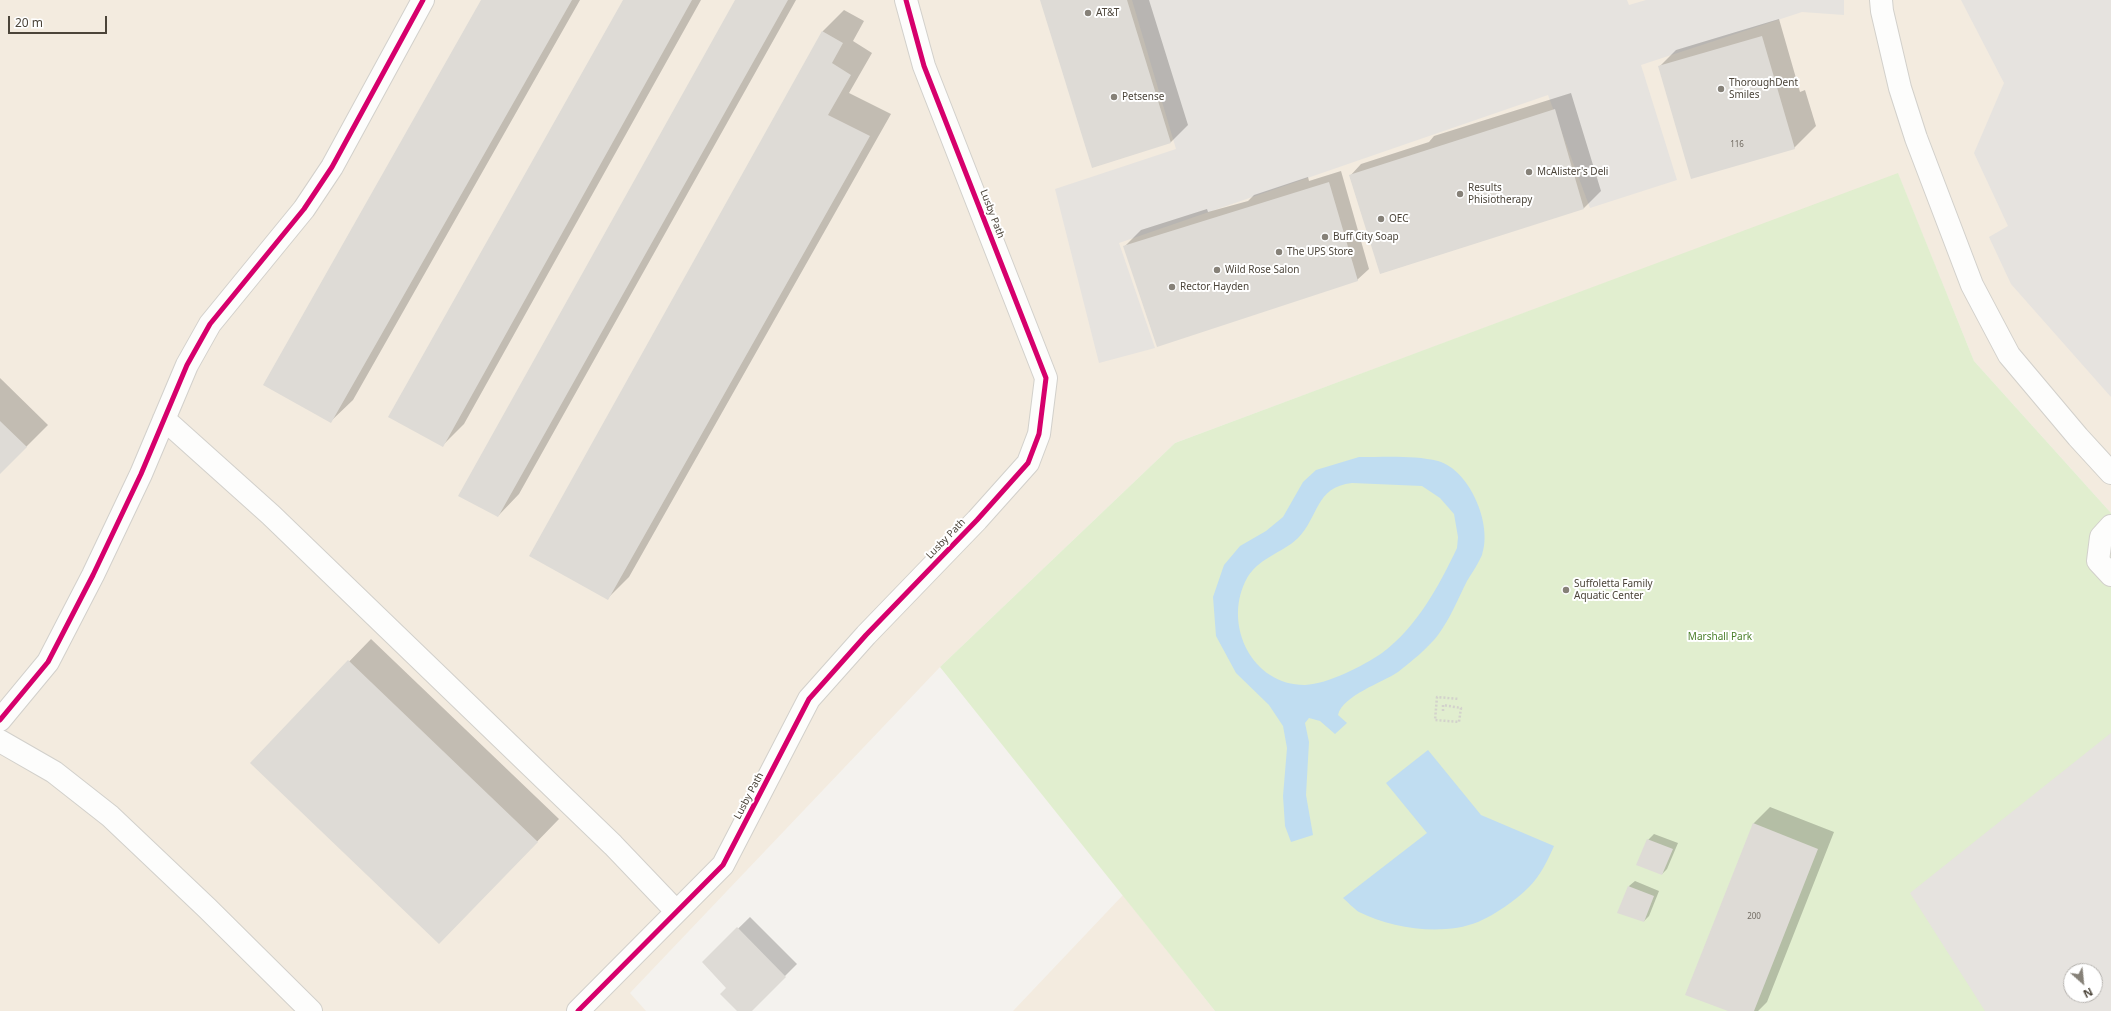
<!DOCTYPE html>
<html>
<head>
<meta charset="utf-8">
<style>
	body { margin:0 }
	#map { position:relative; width:2111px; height:1011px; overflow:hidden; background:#f4f2ee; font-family:"Noto Sans",sans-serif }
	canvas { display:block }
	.north { position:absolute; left:2063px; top:963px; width:40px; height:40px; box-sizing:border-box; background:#fff; border:1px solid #b7b4b0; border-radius:50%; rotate:153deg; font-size:11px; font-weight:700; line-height:16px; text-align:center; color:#4b4439 }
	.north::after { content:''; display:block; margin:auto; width:14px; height:18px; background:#868178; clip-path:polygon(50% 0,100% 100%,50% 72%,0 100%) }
	.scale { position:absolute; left:8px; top:16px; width:99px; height:18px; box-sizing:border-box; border:2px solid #4b4439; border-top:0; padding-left:5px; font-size:12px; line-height:14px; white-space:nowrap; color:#4b4439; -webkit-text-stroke:3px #fff; paint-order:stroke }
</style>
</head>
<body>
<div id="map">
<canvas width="2111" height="1011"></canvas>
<div class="north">N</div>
<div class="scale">20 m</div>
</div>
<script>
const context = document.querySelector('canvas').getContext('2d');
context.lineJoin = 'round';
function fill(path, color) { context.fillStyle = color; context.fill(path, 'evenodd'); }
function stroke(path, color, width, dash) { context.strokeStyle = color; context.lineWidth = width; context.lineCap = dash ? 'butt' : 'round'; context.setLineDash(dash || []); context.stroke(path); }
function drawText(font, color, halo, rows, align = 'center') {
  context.font = font + ' "Noto Sans",sans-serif'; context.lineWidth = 4; context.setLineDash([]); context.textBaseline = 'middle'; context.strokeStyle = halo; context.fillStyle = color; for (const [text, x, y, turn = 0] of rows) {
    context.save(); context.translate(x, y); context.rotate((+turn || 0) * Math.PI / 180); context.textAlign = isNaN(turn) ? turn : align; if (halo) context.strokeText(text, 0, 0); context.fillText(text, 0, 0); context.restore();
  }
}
fill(new Path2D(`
	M0,0H2111V513L1974,361L1898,174L1175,443L940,667L630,993L646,1011H0Z
	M1123,895L1215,1011H1013Z`), '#f3ebdf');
fill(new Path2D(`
	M1898,173L1974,361L2111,513V1011H1215L940,667L1175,443ZM2071,971H2095V995H2071Z`), '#e1eecf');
fill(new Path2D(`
	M1132,0H1627L1629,5L1646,0H1844V15L1802,12L1641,65L1677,180L1590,208L1548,95L1119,243L1155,348L1099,363L1055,189L1176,149Z
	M1961,0H2111V397L2011,284L1989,237L2008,226L1974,153L2004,83Z
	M2111,733V1011H1985L1910,893ZM2071,971H2095V995H2071Z`), '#e6e3df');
fill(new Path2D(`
	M1359,457C1383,457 1415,455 1438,461C1470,470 1493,525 1482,555C1478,564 1472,573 1467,581C1458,599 1450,619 1438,635C1428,648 1411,662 1398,672C1382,683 1343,695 1338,715L1347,723L1335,734L1320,721L1309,718L1305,723L1309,742L1306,795L1313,835L1291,842L1285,826L1283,796L1287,748L1283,726L1269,705L1236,673L1216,636L1213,597L1224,565L1240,546L1266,531L1283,517L1303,482L1316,470ZM1352,483L1422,486L1440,498L1454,514L1458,537L1457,548C1439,586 1417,627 1382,653C1363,666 1328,684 1305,685C1252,685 1224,626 1245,582C1257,557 1282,554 1298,538C1319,517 1315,487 1352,483Z
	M1428,750L1481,815L1554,846C1548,860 1540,876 1529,887C1515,901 1496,914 1478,922C1443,936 1393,929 1359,912C1354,909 1348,902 1343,898L1427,833L1386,783Z`), '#c0ddf1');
fill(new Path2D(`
	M482,0H580L353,400L331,421Z
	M624,0H701L464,424L442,446Z
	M736,0H796L519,494L498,516Z
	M1041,0H1149L1188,125L1171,142L1093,167Z
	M844,10L864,21L853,41L872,53L849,93L891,114L629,577L608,598L823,31Z
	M1779,19L1800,92L1805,90L1816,126L1794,148L1659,67L1676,50Z
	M1571,93L1601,191L1584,208L1381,273L1350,176L1361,164L1429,142L1434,136Z
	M1341,171L1369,269L1357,280L1124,247L1141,230L1207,209L1208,212L1248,201L1254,195L1308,177L1309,181Z
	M0,378L48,425L0,473Z
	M371,639L559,819L460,921L251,763Z
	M1770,807L1834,832L1767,1002L1758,1011H1730L1753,824Z
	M1654,834L1678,843L1667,869L1662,874L1648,840Z
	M1635,881L1659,891L1649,916L1644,921L1629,886Z
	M750,917L797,964L750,1011H738L727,988L704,962Z`), '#0003');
fill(new Path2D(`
	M481,0H572L331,423L263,385Z
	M623,0H692L443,447L388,417Z
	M735,0H788L498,517L458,496Z
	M1040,0H1127L1171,143L1092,168Z
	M822,31L843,43L832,63L851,75L828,115L870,136L608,600L529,556Z
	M1762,36L1795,149L1691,179L1658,66Z
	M1555,109L1584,209L1380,274L1349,175Z
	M1329,182L1358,281L1157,347L1123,246Z
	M0,421L27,447L0,474Z
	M348,660L538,842L439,944L250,763Z
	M1753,823L1818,849L1754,1011H1728L1685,995Z
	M1647,839L1673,849L1662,875L1636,865Z
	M1628,886L1654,896L1644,922L1617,913Z
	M737,927L786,977L752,1011H737L720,994L726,988L702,962Z`), '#dedbd6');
const minor = new Path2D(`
	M1881,0L1882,11L1900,88L1916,138L1972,285L2009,355L2078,437L2111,473
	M164,419L271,515L613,845L676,911
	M2111,526L2101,537L2098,561L2111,575
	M0,720L48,662L93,575L141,474L187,365L210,324L304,209L332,167L423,0
	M0,741L54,772L110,816L207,908L311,1011
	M578,1011L723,865L809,699L866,635L977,520L1028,463L1039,434L1046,378L924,66L906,0`);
stroke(minor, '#d2d0cb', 24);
stroke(new Path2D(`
	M1443,711V705L1461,708L1459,722L1435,720L1437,697L1459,699`), '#d3d2cc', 2.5, [2, 2]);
stroke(minor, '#fdfdfc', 22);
stroke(new Path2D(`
	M0,720L48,662L93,575L141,474L187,365L210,324L304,209L332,167L423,0
	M578,1011L723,865L809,699L866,635L977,520L1028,463L1039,434L1046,378L924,66L906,0`), '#d6006c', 5);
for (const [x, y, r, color] of [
	[1088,13,4,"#868178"],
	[1721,89,4,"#868178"],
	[1114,97,4,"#868178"],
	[1529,172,4,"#868178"],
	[1460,194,4,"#868178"],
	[1381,219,4,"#868178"],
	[1325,237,4,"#868178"],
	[1279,252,4,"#868178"],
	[1217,270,4,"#868178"],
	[1172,287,4,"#868178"],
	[1566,590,4,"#868178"]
]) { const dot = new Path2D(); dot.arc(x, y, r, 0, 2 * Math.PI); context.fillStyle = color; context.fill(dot); stroke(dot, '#fff', 1.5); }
drawText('8px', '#706a61', null, [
	["116",1737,145],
	["200",1754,917]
]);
drawText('10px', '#4b4439', '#fff', [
	["AT&T",1096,13],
	["ThoroughDent",1729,83],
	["Smiles",1729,95],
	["Petsense",1122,97],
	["McAlister's Deli",1537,172],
	["Results",1468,188],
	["Phisiotherapy",1468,200],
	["OEC",1389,219],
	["Buff City Soap",1333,237],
	["The UPS Store",1287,252],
	["Wild Rose Salon",1225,270],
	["Rector Hayden",1180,287],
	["Suffoletta Family",1574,584],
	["Aquatic Center",1574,596]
], 'left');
drawText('10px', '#4b4439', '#fff', [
	["Lusby Path",992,214,69],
	["Lusby Path",946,539,-46],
	["Lusby Path",749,796,-62]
]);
drawText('10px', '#4a7f2a', '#fff', [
	["Marshall Park",1720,637]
]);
</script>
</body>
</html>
